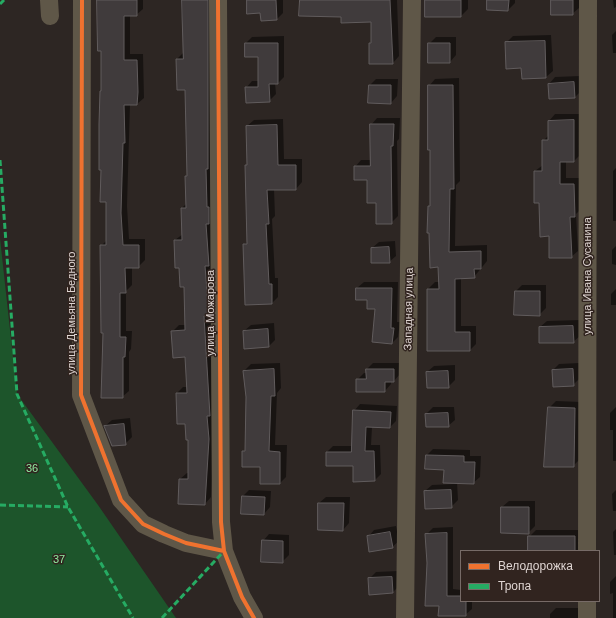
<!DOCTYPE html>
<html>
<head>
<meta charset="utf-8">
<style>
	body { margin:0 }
	#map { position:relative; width:616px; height:618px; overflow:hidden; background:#2d2623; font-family:Arial,sans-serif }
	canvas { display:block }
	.legend { position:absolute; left:460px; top:550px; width:140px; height:52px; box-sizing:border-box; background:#31241f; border:1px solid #776b67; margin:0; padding:5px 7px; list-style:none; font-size:12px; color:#dfd5d2 }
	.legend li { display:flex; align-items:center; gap:8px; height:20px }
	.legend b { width:20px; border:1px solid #776b67 }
</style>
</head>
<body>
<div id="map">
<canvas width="616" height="618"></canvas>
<ul class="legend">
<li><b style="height:5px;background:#ef722f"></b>Велодорожка</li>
<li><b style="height:5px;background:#26ab63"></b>Тропа</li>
</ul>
</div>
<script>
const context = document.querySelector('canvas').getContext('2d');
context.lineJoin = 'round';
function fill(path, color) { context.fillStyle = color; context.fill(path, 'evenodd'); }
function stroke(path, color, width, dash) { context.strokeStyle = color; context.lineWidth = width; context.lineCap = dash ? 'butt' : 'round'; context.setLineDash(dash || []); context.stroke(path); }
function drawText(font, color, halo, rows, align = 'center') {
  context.font = font + ' Arial,sans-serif'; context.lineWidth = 3; context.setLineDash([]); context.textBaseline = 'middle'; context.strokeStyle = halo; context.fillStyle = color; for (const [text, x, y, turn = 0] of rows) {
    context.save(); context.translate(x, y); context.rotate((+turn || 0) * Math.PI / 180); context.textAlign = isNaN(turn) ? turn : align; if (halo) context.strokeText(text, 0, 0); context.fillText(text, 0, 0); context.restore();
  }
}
fill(new Path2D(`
	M0,238L17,394L98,505L176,618H0Z`), '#1d552b');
fill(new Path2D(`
	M98,0H143V9L136,15H130V54H143L144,98L137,104H130L127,206L129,239H145V260L138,267H132V285L126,291V331H132L131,349L129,352V391L122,397L104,332L101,246L107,240L102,50Z
	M181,0H213L215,308L210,313L216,409L211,497L205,504L180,479L187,473H189V439L186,423L177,393L183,387H188L186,356L172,332L179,325H186L185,286L175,240L183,234L182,208L186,204V176L188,174L186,89L177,59L184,52Z
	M248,0H283V13L277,19L261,12Z
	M301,0H397L399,56L393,63L370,43L372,41V21L342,16Z
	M426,0H468V9L461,16H426Z
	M488,0H515V3L508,10Z
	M552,0H579V8L572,14Z
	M613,0H616V7L614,8Z
	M616,31V53H613L612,35Z
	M551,35L553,71L546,77L522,78V67L506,43L513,36Z
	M284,36V77L278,83H275L276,94L269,101L246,88L252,81H259V56L246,43L252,37Z
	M436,37H456V55L450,62L429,44Z
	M580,76L581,91L575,97L550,98L549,84L555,77Z
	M459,78L460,181L456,185L455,246L487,245V261L474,277H461V326H476V344L470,350H428V289L435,282H440L439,266L429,206L431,204L432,149L429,86L435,79Z
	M376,79H398L397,96L391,103L370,85Z
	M555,114H580V155L574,161H566V178H581V209L576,214L578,251L571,257L550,235L540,202L535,171L543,165V141L549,135V121Z
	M377,118H400L399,139L397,141L398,216L391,223L377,202L368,179L355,167L361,160H371V125Z
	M283,119L284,159H302V182L296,189H274L275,216L272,219L275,278H278V297L272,303L244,245L248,241L246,166L248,164L247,126L254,120Z
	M616,168V221H613V171Z
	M395,241L396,256L389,262L372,248L379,242Z
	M616,246V265L612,264V250Z
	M364,282H398L397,322H400L398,337L392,343L376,308L357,288Z
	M522,285H546V308L539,315L516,291Z
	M616,289V305H611V294Z
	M580,320V336L573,342L540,327L547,321Z
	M274,323L275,340L269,346L244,331L251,325Z
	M280,363L281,388L277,393L275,445H287L286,477L280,483L243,452L246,449L247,397L244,371L251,364Z
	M373,363H400V374L394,381H391V384L385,391L357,380L364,373H367V369Z
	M579,363L580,378L573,385L553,370L559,364Z
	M455,365V380L448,387L427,372L434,366Z
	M556,401L581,402L580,459L573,466L549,408Z
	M360,404L397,406L396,421L390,427H372L371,445H380L381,474L375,480L354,465L327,452L333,446H352L354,411Z
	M433,407H454L455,420L448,426H427L426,414Z
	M616,407V461H613V430H610V413Z
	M130,418L132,437L125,444L105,426L112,420Z
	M433,449L470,450V456H481L480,477L473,483L457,482L458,500L451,507L425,491L432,485L453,484L445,469L427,455Z
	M249,490L271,491L270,507L264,514L243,496Z
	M616,490V511H613L612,494Z
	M326,497H350L349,523L343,530L319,503Z
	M509,501H535V526L528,533L502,507Z
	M396,526L399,541L392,547L368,537L374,530Z
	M453,527V589L461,590V601H472V609L465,615L440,605L428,563L426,535L433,528Z
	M616,529V555H614L613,532Z
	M536,530H581V551H529V537Z
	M269,534L289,535V555L282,562L263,541Z
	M398,571L400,585L393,592L370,594L369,579L376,572Z
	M616,576V618H613V593L610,594V582Z
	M556,608H580V618H550V614Z`), '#0007');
const building = new Path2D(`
	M97,0H137V16H124V60H137L138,92L137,105H124L125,143H123L121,213L123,245H139V268H125L126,293H120V337H126L125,357H123V398H101L103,333H101L100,245H106V202H100L101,170H99V124L100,91H101V51H98Z
	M182,0H208V169H206L207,207H209V224H206L209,266H205L209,316H204L210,416H207L209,439L205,505L178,504L179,479H188V440H186L185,424H177L176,393H187L185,357L173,358L171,331L185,330L184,287H180L179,268H175L174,240H182L181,208H186L185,176H187L185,90H177L176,59H183Z
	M247,0H276L277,20L261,21L260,13L247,14Z
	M300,0H390L393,64H369V43H371V22L341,23V17L299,16Z
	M425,0H461V17H425Z
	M487,0H509L508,11L487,10Z
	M551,0H573V15H551Z
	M545,41L546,78L522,79L521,68L506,69L505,42Z
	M245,43H278V84H269L270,102L246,103L245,87H258V57H245Z
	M428,43H450V63H428Z
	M574,82L575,98L549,99L548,84Z
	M369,85H391V104L368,103Z
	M428,85H453L454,189H450L449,252L481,251V269H474L475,278L455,279V332H470V351H427V289H439L438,267L430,268L429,233H427L428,206H430V150H428Z
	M574,120V162H560V184H574L575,217H570L572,258H549V236L540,237L539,203H534V171H542V140H548V121Z
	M370,124H394L393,146H391L392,224H376V203H367V180H354V166H370Z
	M277,125L278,165H296V190H267L269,224H266L269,284H272V304L245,305L243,244H247L245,165H247L246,126Z
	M389,247L390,263H371V248Z
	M356,288H392L391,328H394L392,344L372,342L375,309H367V300H356Z
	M515,291H540V316L514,315Z
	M573,326L574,343H539V327Z
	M268,329L269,347L244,349L243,331Z
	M274,369L275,396H271L269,451L280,452V484H260V467H242V451H245L246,397L243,371Z
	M366,369H394V382H385V392H356V379H366Z
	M573,369L574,386L553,387L552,370Z
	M448,371L449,388H427L426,372Z
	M548,407L575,408L574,467H544Z
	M353,410L391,412L390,428L366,427L365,451H374L375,481L353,482V466H326V452H351Z
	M448,413L449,427H426L425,414Z
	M124,424L126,445L112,446L104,426Z
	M426,455L464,456V462H475L474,484L443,483L444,470L425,469Z
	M451,490L452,508L425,509L424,491Z
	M242,496L265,497L264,515L241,514Z
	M318,503H344L343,531L318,530Z
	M501,507H529V534L501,533Z
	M390,532L393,548L369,552L367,536Z
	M447,533V596H461V601H466V616H438L439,606H425L427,563L425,534Z
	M528,536H575V551H528Z
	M262,540L283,541V563L261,562Z
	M392,577L393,593L369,595L368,578Z`);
fill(building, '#403b3c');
stroke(building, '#615c5d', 1);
stroke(new Path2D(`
	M49,0L50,16
	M82,0L81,395L121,500L143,524L164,534L186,543L224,551
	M218,0L221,522L224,551L242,597L254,618
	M587,551L588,0
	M405,618L412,0
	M587,618V601`), '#5f5748', 18);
stroke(new Path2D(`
	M0,4L4,0
	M0,160L17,394L68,507L133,618
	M0,505L68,507
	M162,618L224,551`), '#26ab63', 3, [6, 3]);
stroke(new Path2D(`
	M82,0L81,395L121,500L143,524L164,534L186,543L224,551
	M218,0L221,522L224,551L242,597L254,618`), '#ef722f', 4);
drawText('11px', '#dfd5d2', '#31241f', [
	["улица Ивана Сусанина",588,276,-90],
	["Западная улица",409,309,-89],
	["улица Демьяна Бедного",72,313,-90],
	["улица Можарова",211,313,-90]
]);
drawText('11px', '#8feba0', '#31241f', [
	["36",32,469],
	["37",59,560]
]);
</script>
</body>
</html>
